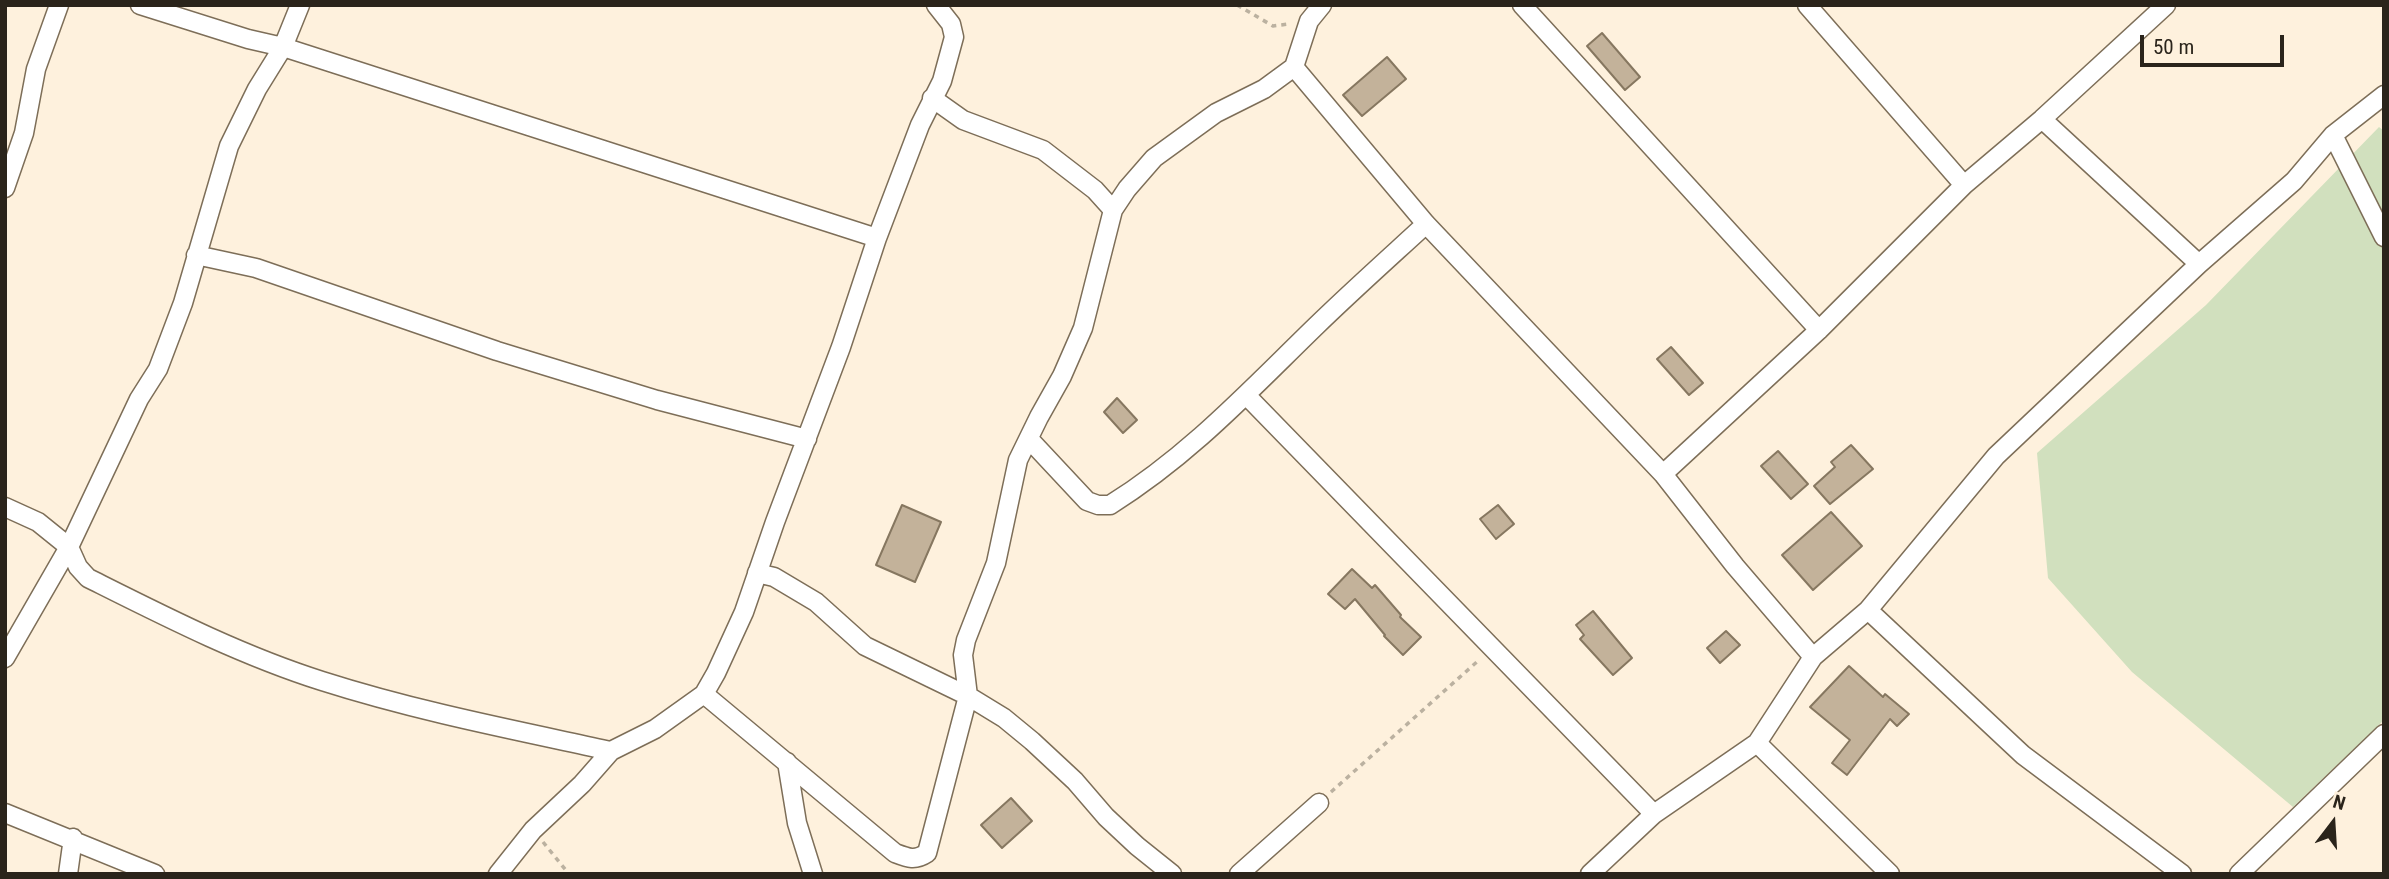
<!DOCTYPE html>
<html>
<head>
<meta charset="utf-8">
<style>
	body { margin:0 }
	#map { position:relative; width:2389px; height:879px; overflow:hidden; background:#fef1dd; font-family:"Roboto Condensed",sans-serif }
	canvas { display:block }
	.frame { position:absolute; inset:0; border:7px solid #2a241b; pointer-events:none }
	.north { position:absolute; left:2298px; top:788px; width:70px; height:70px; -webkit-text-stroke:5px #fef1dd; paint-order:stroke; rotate:17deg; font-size:19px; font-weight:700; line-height:28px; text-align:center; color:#2a241b }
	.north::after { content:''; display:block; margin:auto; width:24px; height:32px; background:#2a241b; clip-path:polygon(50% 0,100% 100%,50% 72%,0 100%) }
	.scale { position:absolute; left:2140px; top:35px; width:144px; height:32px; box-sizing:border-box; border:4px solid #2a241b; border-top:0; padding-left:9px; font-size:21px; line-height:24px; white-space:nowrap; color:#2a241b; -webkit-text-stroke:5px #fef1dd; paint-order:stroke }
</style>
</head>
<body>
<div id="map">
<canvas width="2389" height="879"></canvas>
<div class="frame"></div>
<div class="north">N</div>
<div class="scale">50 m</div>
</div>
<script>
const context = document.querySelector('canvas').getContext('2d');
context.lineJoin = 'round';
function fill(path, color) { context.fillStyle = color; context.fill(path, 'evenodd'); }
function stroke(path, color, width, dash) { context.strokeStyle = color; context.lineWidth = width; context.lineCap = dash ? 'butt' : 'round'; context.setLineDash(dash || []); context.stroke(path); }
fill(new Path2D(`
	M2379,127L2384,131V720L2293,807L2132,672L2048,578L2037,453L2206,305Z`), '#d1e0be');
const building = new Path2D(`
	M1602,33L1640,77L1625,90L1587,46Z
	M1387,57L1406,79L1362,116L1343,95Z
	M1671,347L1703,383L1689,395L1657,359Z
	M1117,398L1137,420L1123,433L1104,412Z
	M1851,445L1873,469L1830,504L1814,486L1835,467L1831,462Z
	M1778,451L1808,484L1791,499L1761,466Z
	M902,505L941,522L915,582L876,565Z
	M1498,505L1514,524L1496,539L1480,519Z
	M1831,512L1862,546L1813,590L1782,555Z
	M1352,569L1372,588L1375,585L1401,615L1400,617L1421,637L1403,655L1384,636L1385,635L1355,599L1345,609L1328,594Z
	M1593,611L1632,658L1613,675L1580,639L1584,635L1576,625Z
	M1726,631L1740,645L1720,663L1707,648Z
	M1849,666L1883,697L1885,694L1909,714L1897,726L1890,719L1847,775L1832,763L1850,740L1810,707Z
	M1011,798L1032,821L1002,848L981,825Z`);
fill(building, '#c3b29a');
stroke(building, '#867760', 2);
const street = new Path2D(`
	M140,5L248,39L283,47L877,238
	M1522,5L1819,330
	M1807,5L1964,185
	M1294,67L1426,224L1663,474L1735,566L1813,657
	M932,98L963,120L1043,150L1095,190L1113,210
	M2042,119L2199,264
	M2333,135L2384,237
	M5,188L24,133L36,69L59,5
	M196,255L256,268L497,351L657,400L807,439
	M1247,396L1654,814
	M1029,439L1087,501L1098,505H1110C1190,455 1249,391 1316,326C1352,291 1389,258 1426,224
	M1663,474L1819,330L1964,185L2042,119L2166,5
	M5,507L38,522L69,547L78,567L88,578C164,616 240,655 322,681C416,711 514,730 611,751
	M757,573L774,577L816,602L865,646L968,696L1004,718L1032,741L1075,781L1106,817L1137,846L1172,874
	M1868,610L2023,755L2182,874
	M5,658L69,547L139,399L158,369L183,303L229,146L257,89L283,47L300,5
	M704,694L895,853C908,858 915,861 927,853L968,696L963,655L966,640L996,563L1018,460L1039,417L1062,376L1083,328L1113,210L1127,189L1154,158L1216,113L1264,89L1294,67L1309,21L1322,5
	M1757,743L1890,874
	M787,762L797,823L813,874
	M5,813L155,874
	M68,874L73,838
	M498,874L533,830L582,784L611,751L655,729L704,694L716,673L744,612L775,522L841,347L877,238L920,125L942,81L954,37L951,24L936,5
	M1239,874L1319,803
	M1590,874L1654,814L1757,743L1813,657L1868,610L1996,456L2199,264L2294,181L2333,135L2384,95
	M2239,874L2384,734`);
stroke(street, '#7d6e58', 21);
stroke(new Path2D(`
	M1237,5L1273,26L1289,24
	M1331,792L1479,660
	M543,842L569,874`), '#bbb1a0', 3.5, [5, 5]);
stroke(street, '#fff', 18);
</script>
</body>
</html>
